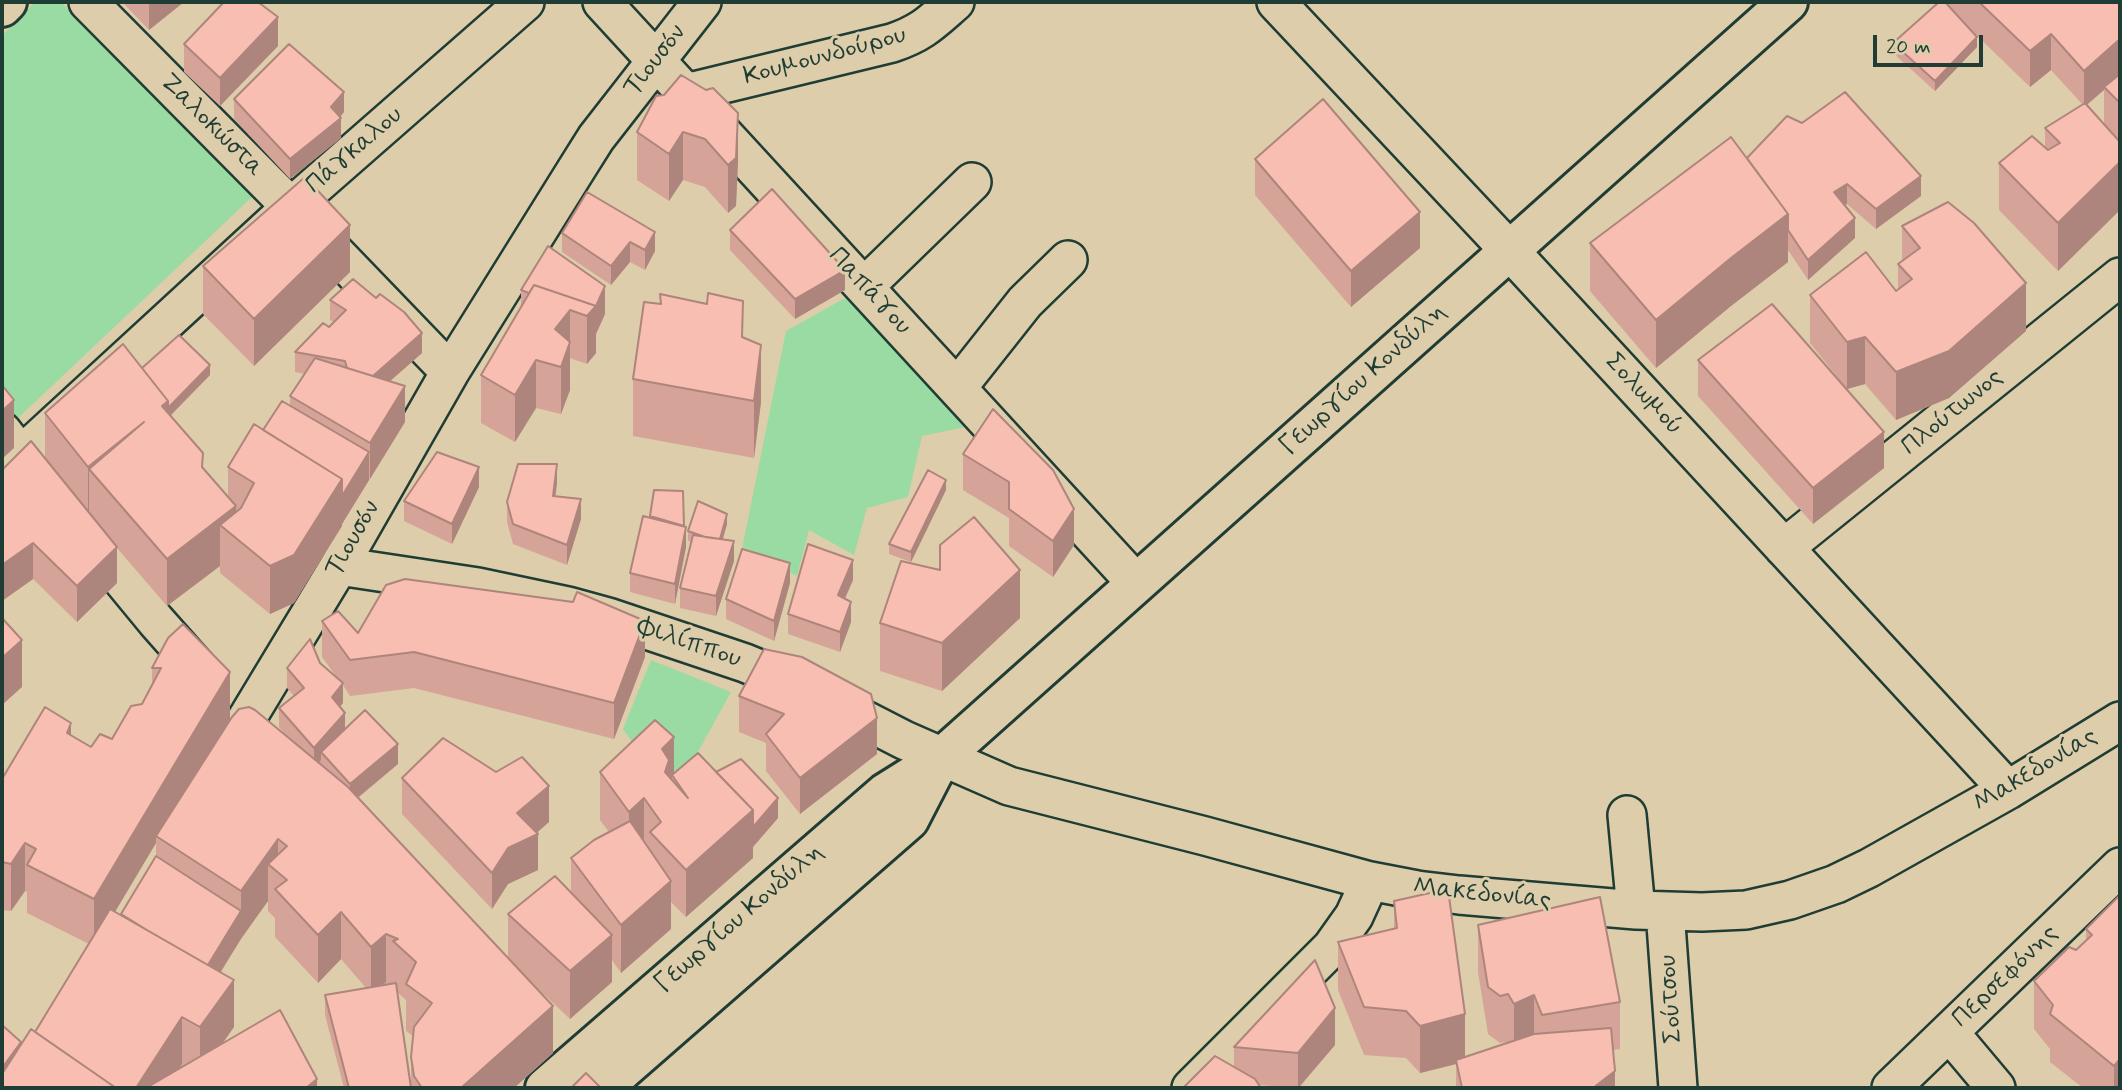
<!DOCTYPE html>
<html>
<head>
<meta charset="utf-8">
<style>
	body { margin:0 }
	#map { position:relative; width:2122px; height:1090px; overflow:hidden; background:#decdaa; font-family:Mynerve,sans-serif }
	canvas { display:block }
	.frame { position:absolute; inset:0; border:4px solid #1f3d34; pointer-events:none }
	.scale { position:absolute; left:1873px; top:35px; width:110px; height:32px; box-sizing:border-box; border:4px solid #1f3d34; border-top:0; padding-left:9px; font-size:21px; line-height:24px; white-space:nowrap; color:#1f3d34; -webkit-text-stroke:5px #decdaa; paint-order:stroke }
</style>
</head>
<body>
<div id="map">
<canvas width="2122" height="1090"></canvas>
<div class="frame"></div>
<div class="scale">20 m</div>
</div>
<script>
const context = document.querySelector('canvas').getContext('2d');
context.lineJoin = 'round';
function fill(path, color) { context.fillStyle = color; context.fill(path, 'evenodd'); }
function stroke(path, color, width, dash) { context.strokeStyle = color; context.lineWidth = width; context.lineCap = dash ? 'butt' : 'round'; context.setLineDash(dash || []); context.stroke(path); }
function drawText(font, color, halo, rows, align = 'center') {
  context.font = font + ' Mynerve,sans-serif'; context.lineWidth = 6; context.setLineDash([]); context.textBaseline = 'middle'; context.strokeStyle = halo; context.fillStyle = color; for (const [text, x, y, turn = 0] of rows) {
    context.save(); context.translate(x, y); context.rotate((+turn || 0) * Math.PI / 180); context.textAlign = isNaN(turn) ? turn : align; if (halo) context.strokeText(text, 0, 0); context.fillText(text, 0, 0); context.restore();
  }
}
fill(new Path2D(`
	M35,2H61L252,197L17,419L2,400V36Z
	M856,292L970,426L922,436L908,497L867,508L854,555L809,530L797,576L742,549L786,331Z
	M651,660L731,692L682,781L662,759L643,758L623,729Z`), '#9adaa3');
const minor = new Path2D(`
	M88,2L291,207L450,372
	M602,2L1136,583
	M1276,2L1509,250L2008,790
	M686,93L892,43C922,33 932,22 955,2
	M864,287L972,182
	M957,388L1025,302L1068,260
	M2,431L49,491
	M3,472L291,207L525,2
	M86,536L156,621L202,673
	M1784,548L2120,277
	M339,566L478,587L568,606L608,617L745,663L791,682L904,740L1009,786L1205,836L1370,881L1417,890L1459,895L1636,910L1702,912L1746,910L1790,900L1836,884L1869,868L2008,790L2120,721
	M226,753L339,566L450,372L579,165L596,138L702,2
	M1627,815L1636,910
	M1665,911L1678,1088
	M1949,1032L1996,1088
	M1191,1088L1332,947L1354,916L1370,881
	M1891,1088L2120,867`);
const tertiary = new Path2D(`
	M2,7L7,2`);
const secondary = new Path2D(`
	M545,1088L885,793L941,758L1788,2
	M602,1088L909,820L941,758`);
stroke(minor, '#1f3d34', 42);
stroke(tertiary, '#1f3d34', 44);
stroke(secondary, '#1f3d34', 44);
stroke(minor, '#decdaa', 37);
stroke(tertiary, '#decdaa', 38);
stroke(secondary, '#decdaa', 38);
fill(new Path2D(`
	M125,2H184L149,30L125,5Z
	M1939,2H2120V210L2058,271L1999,210V163L2045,148V128L2083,105L2051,70L2030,87L1966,25L1977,47L1935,91L1893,53V43ZM2104,90V124L2087,105Z
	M184,44L278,46L220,106L184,72Z
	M656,96L738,161L736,206L728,213L705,187L683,180L669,201L637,180V132Z
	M234,99L344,112L340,117L341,138L290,179L234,119Z
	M1747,158L1921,196L1876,229L1847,204L1844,205L1855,238L1808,280L1788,250V262L1731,306L1656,368L1590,291V243Z
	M1255,159L1420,248L1351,307L1255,195Z
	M587,192L655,251L645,270L630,262L611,285L562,252V233Z
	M1902,226L2026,331L1949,398L1896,420L1865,384L1847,389L1810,343V295L1896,291L1898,290V264L1902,261Z
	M730,230L845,290L795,319L730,250Z
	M203,266L350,272L254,366L203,314Z
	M521,290L605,314L596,334V353L587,364L570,358V390L561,414L536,408L515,442L481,423V375L521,308Z
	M660,294L743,337L761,402L754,458L633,436V379L660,304Z
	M330,300L422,353L390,381L405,422L342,524V526L294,603L270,614L220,573V566L167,606L117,548V583L77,622L33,579L2,601V470L45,458V413L142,368L210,375L171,415L203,469L228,497V467L263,430L290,406V396L305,374L295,372V352L334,322L330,320Z
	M1698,360L1884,468L1813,524L1698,396Z
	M993,409L1074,545L1053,577L1009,546V518L963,490V454Z
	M557,483L555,496L581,519L567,565L513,544L507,522V502Z
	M479,487L452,544L404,521V501Z
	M654,490L684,526L686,547L675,604L630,592V573L650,518Z
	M946,490L911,562L889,554V544Z
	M727,524L723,539L734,561L716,616L680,608V588L692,542L688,541V531Z
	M940,570L1020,618L942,691L880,671V623Z
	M853,580L845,599L851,622L840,652L788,634V614Z
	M790,583L774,641L726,619V599Z
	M322,621L358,633L645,657L614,739L414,688L350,696L343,685V703L340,706L345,729L398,764L358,798L508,958V914L571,893V858L609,832L600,820V772L674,774L716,772L778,818L753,847V858L686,917L671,902V929L621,973L612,960V982L570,1019L534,985L553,1053L514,1088H344L325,1015V995L366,988L341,959L318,983L275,937V918L268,911V901L241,938L221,972L234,1027L222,1044L317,1088H2L21,1045L35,1032L89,944L27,913V892L25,891L11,911L2,910V779L71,736L91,747L112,739L142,704L152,684V668L168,638L230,720L288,738L279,727V708L294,696L287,688V668L320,663L338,679L322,657ZM156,843V856L121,914V916L115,912ZM397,992L406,1000V1031L413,1036L411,1057V1085Z
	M764,649L877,754L800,814L766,771V743L739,732V696Z
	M496,772L549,822L536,832L538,870L508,884L492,909L402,814V778Z
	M2120,895V1088H2083L2050,1062V1049L2034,1029V981L2076,950L2086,940V929Z
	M1394,901L1465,1057L1508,1043V1042L1500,1043L1488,1034L1478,972V925L1620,1002V1049L1613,1050L1615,1088H1456V1064L1420,1073L1406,1058L1364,1055L1338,990V942L1394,929Z
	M1335,1045L1299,1088L1260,1085L1234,1067V1047Z`), '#d5a398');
fill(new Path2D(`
	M149,2H184L149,30Z
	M278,17V46L220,106V78Z
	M2051,34V70L2030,87V51Z
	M1977,37V47L1935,91V81Z
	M2120,39V52L2119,50V77L2104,87V90L2084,107V71Z
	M344,92V112L335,123L341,118V138L290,179V159Z
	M738,113V161L736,206L728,213V165Z
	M683,132V180L669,201V154Z
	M2120,162V210L2058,271V223Z
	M1921,176V196L1876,229V209Z
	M1847,184V204L1834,212V192Z
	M1420,212V248L1351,307V271Z
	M1788,214V262L1731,306L1656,368V320L1731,258Z
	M1855,218V238L1808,280V260Z
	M350,225V272L254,366V319Z
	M655,232V251L645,270V250Z
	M630,242V262L611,285V266Z
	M845,270V290L795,319V299Z
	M2026,283V331L1949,398L1896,420V372Z
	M605,286V314L596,334V353L587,364V316Z
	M743,301V358L742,337Z
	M570,310V390L561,414V367L555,329Z
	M422,333V353L372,397V378Z
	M1865,337V384L1847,389V342Z
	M761,345V402L754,458V401Z
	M536,360V408L515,442V395Z
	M210,365V375L168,418L162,406Z
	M405,386V422L370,479V443Z
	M14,400V448L2,459V411Z
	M144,422L89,469V513L88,515V467Z
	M1884,432V468L1813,524V488Z
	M369,452V480L342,524V496Z
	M557,464V483L553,516V496Z
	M479,467V487L452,544V524Z
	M342,479V526L294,603L270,614V566Z
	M946,480V490L911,562V552Z
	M581,499V519L567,565V545Z
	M236,506V539L220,525V566L167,606V559Z
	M1074,509V545L1053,577V541Z
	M727,514V524L719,552V542Z
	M686,527V547L675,604V584Z
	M734,541V561L716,616V596Z
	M33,543V579L2,601V565Z
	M117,547V583L77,622V586Z
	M853,560V580L838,614V595Z
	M790,563V583L774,641V621Z
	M1020,570V618L942,691V643Z
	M851,602V622L840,652V632Z
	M645,621V657L614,739V703Z
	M22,640V687L2,705V658Z
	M230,672V720L156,836V843L94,947V899Z
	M343,683V703L332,717V697Z
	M345,713V732L321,752V760L314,768V748Z
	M877,718V754L800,814V778Z
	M71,723V770L67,733Z
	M674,737V779L672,775V787L669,807L662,749Z
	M398,744V764L350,804V784Z
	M549,786V822L531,838L538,834V870L508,884L492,909V873L517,813Z
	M644,798V846L629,860V812Z
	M778,798V818L753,847V858L686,917V870L753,810Z
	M278,839V873L268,864V901L241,939V891Z
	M25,843V891L11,911V864Z
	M671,881V929L621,973V925Z
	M241,911V939L205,997V968Z
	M341,912V959L318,983V935Z
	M386,934V982L371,994V947Z
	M612,935V982L570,1019V971Z
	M234,980V1027L200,1075V1027Z
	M1534,995V1043L1514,1051V1004Z
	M553,1006V1053L514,1088H461Z
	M1335,1008V1045L1298,1088V1053Z
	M1465,1014V1061L1456,1060V1064L1420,1073V1026Z
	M182,1017V1064L167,1088H136Z
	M21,1042V1062L2,1088V1068Z
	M2120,1059V1088H2114V1066Z
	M1615,1071V1088H1593Z
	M317,1079V1088H306Z`), '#ae857c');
const building = new Path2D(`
	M224,2H258L278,17L220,78L184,44Z
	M1939,2H1945L1977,37L1935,81L1893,43Z
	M1979,2H2120V39L2084,71L2051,34L2030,51Z
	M289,44L344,92L331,107L341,118L290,159L234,99Z
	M2120,74V103L2104,87Z
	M681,75L706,90L713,88L738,113L736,158L728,165L705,139L683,132L669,154L637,132L656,96L664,95Z
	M1845,92L1921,176L1876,209L1847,184L1834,192L1855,218L1808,260L1788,230V214L1747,158L1787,116L1802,123Z
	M1323,99L1420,212L1351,271L1255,159Z
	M2085,103L2120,142V162L2058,223L1999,163L2032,136L2048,150L2060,143L2045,128Z
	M1731,137L1788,214L1731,258L1656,320L1590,243Z
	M305,177L350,225L254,319L203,266Z
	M772,189L845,270L795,299L730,230Z
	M587,192L655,232L645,250L630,242L611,266L562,233Z
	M1948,202L1974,223L2026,283L1949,351L1896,372L1865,337L1847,342L1810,295L1866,252L1896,291L1912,279L1898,264L1920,248L1902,226Z
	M548,246L605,286L596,306L534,285L529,293L521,290Z
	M353,279L376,298L380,294L404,312L422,333L373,376L347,368L345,361L295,352L323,323L329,327L346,310L330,300Z
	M534,285L596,306L587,316L570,310L555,329L570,342L561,367L536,360L515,395L481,375Z
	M708,293L743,301L742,337L761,345L754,401L633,379L644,302L661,304L660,294L707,304Z
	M1772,304L1884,432L1813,488L1698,360Z
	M179,335L210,365L168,408V401L142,368Z
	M123,344L168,401L162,406L203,453L202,467L236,506L167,559L89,469L144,422L88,467L45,413Z
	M315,358L405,386L370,443L290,396Z
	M2,385L14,400L2,411Z
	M282,401L369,452L342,496V479L263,430Z
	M993,409L1053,470L1074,509L1053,541L1009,509V482L963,454Z
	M254,424L342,479L294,555L270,566L220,525L241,508L254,483L228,467Z
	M31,441L117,547L77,586L33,543L2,565V470Z
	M437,452L479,467L452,524L404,501Z
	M518,464H557L553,496L581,499L567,545L513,524L507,502Z
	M928,470L946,480L911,552L889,544Z
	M654,490L683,491L684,526L650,516Z
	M698,501L727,514L720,539L705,537L688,531Z
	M643,516L686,527L675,584L630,573Z
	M974,517L1020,570L942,643L880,623L901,561L940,570V545Z
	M693,535L734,541L716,596L680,588Z
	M808,544L853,560L838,595L851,602L840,632L788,614Z
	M742,549L790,563L774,621L726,599Z
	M405,579L573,602L577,592L645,621L614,703L414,652L350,660L322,621L338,611L358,633L386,585Z
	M2,618L22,640L2,658Z
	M183,624L230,672L94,899L27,865L36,849L25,843L11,864L2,862V779L45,707L71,723L67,733L91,747L100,734L112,739L131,706L142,704L161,668H152L168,638Z
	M310,639L320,663L343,683L332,697L345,713L314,748L279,708L304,688L287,668Z
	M764,649L802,657L871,694L877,718L800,778L766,734L784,714L739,696Z
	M249,707L255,710L348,787L553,1006L461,1088H422L414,1076L411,1057L414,1027L432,1003L406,984L416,962L393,941L398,939L386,934L371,947L341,912L318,935L275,889L287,880L268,864L287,846L278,839L241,891L156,836L232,717L239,709Z
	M365,710L398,744L350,784L321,752Z
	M655,720L674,737L662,749L669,760L665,772L688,798L672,775L698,753L753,810L686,870L650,832L661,822L644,798L629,812L600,772Z
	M443,738L496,772L522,757L549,786L517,813L538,834L508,848L492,873L402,778Z
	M741,759L778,798L753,827V810L716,772Z
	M630,821L671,881L621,925L571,858L594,840Z
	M156,856L241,911L208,965L147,930L121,914Z
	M555,876L612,935L570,971L508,914Z
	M1448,889L1465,1014L1420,1026L1406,1011L1364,1007L1338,942L1397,928L1394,901Z
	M2120,895V1059L2114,1066L2050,1014L2053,1005L2034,981L2069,947L2076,950L2092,935L2086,929Z
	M1600,897L1620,1002L1542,1015L1534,995L1514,1004L1508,994L1500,996L1488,987L1478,925Z
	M110,909L234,980L200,1027L182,1017L136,1088H116L35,1032Z
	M1315,960L1335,1008L1298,1053L1234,1047Z
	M396,983L411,1088H349L325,995Z
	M280,1010L317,1079L306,1088H146Z
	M2,1025L21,1042L2,1068Z
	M1611,1028L1615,1071L1593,1088H1462L1456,1060L1534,1034Z
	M31,1029L116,1088H2V1074Z
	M1215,1056L1255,1079L1261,1088H1183Z
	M586,1073L601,1088H571Z`);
fill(building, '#f8beb1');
stroke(building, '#ae857c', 2);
drawText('26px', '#1f3d34', '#decdaa', [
	["Κουμουνδούρου",825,57,-15],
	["Τιουσόν",656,61,-52],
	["Ζαλοκώστα",211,126,45],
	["Πάγκαλου",355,151,-41],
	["Παπάγου",869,292,47],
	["Γεωργίου Κονδύλη",1364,380,-42],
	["Σολωμού",1643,395,47],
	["Πλούτωνος",1953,413,-39],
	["Τιουσόν",354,539,-60],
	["Φιλίππου",689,644,19],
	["Μακεδονίας",2036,771,-31],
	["Μακεδονίας",1482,895,6],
	["Γεωργίου Κονδύλη",740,919,-41],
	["Περσεφόνης",2006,977,-44],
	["Σούτσου",1672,999,-94]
]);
</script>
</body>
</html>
